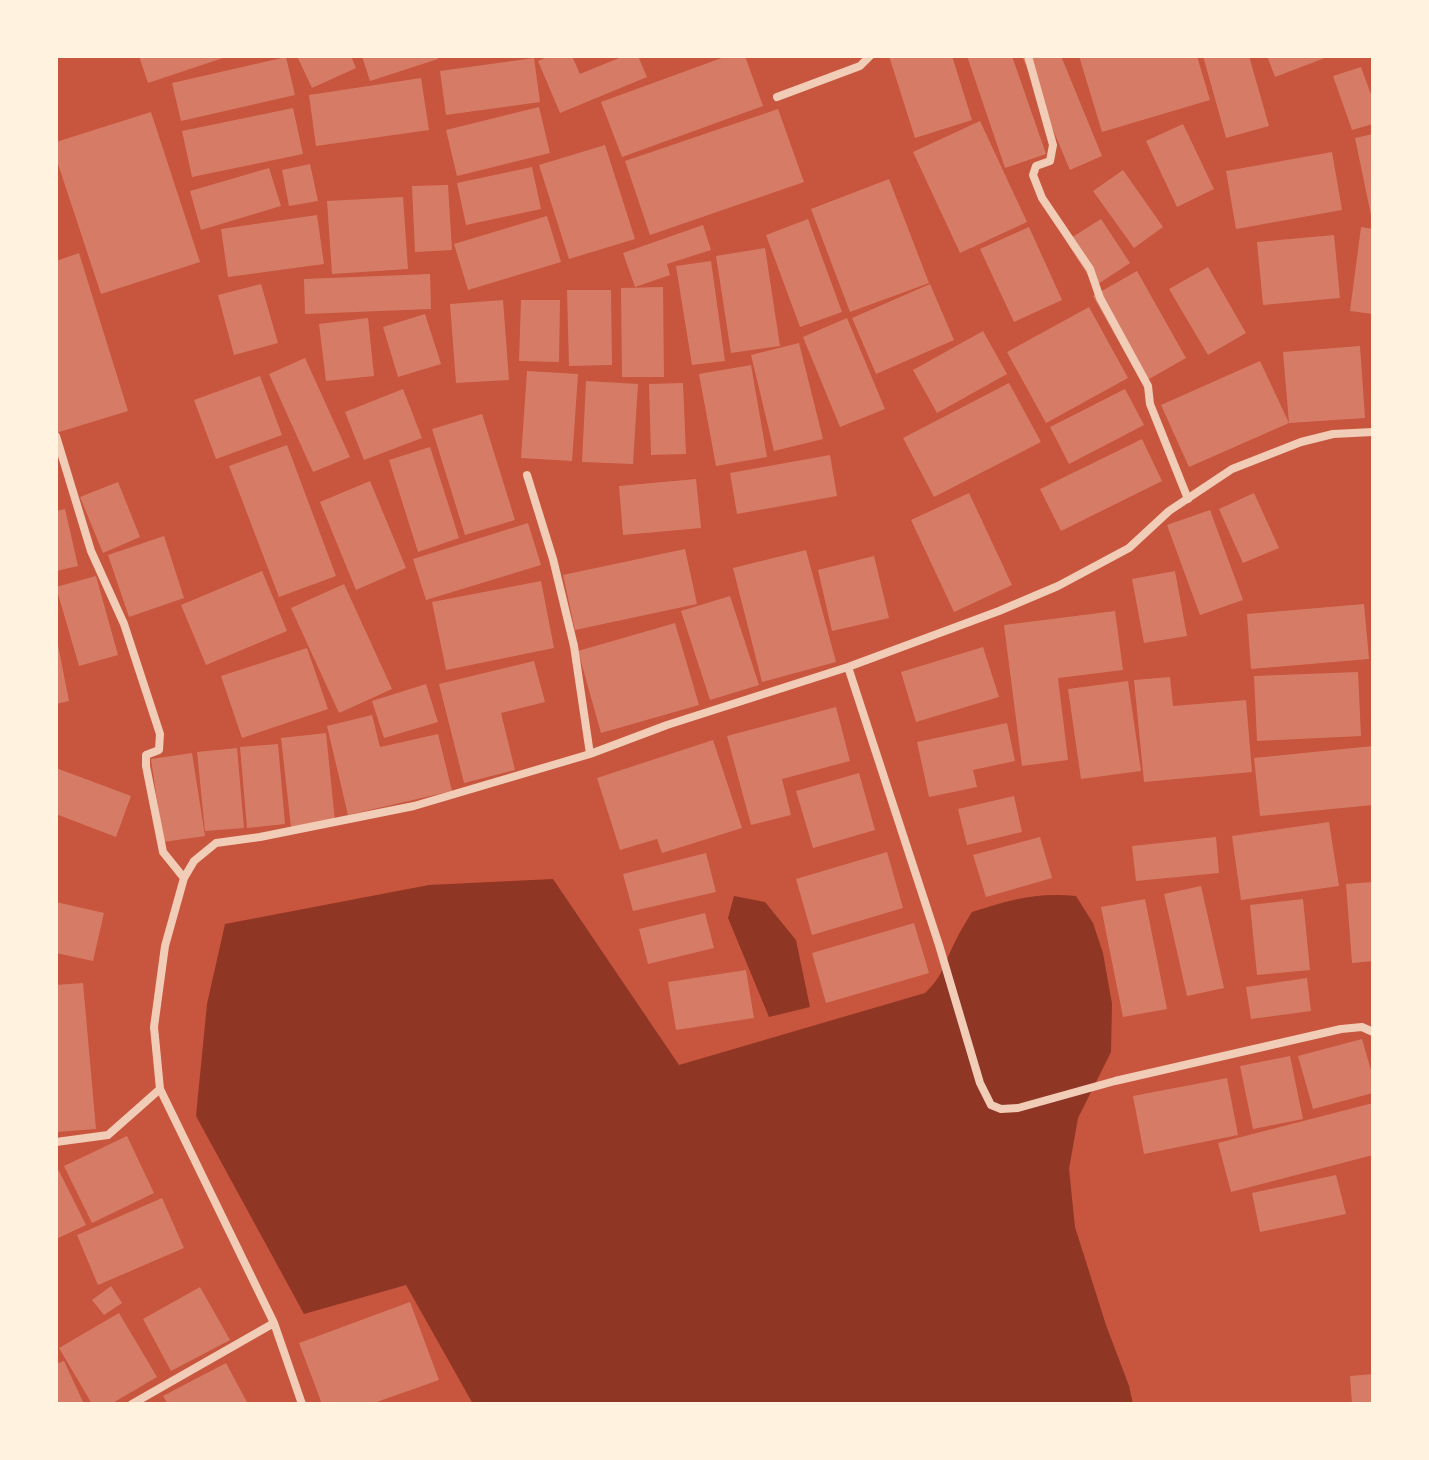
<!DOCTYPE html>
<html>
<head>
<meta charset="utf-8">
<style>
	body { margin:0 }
	#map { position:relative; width:1429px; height:1460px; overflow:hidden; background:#c8553d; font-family:Cabin,sans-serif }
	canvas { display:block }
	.frame { position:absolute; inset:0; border:58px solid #fff3e0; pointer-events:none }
</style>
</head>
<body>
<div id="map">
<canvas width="1429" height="1460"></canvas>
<div class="frame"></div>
</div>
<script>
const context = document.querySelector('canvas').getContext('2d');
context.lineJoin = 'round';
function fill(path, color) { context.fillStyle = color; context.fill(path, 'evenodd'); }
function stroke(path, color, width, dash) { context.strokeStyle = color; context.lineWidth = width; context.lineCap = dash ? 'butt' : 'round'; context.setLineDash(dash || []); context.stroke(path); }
fill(new Path2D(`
	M553,879L679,1065L925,993C944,975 944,963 955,942C960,931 966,922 972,912C1009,900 1037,892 1076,896L1093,923L1103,953L1112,1004L1111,1052L1078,1118L1069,1169L1075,1227L1106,1325L1129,1386L1133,1404H473L406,1285L304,1314L196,1116L207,1004L225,924L429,885Z
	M734,896L765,902L796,940L810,1007L769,1017L728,918Z`), '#8f3625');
fill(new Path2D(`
	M139,56H226V57L148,83Z
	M297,56H351L356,68L312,88Z
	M362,56H437L438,59L370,81Z
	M550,56H572L580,74L624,56H638L647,77L560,113L538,61Z
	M727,56H745L763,106L622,157L601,102Z
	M889,56H952L972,120L915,138Z
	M967,56H1012L1046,154L1005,168Z
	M1022,56H1061L1102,156L1070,170Z
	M1079,56H1197L1210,100L1102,132Z
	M1203,56H1249L1269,126L1226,138Z
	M1267,56H1330L1275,77Z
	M286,57L295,95L181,121L172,83Z
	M534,58L540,102L446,115L440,71Z
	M1361,67L1373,100V124L1352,130L1333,76Z
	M421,78L429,130L316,146L309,95Z
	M539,107L550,153L457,176L446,130Z
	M293,108L303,154L192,177L182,131Z
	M778,109L804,182L650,235L625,161Z
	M151,112L200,262L101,294L56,158V142Z
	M980,121L1027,222L960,253L913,152Z
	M1183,124L1214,189L1177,207L1146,141Z
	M1373,134V220H1372L1355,138Z
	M605,145L635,239L569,259L539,165Z
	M1332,152L1342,210L1236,229L1226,171Z
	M310,164L318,201L289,206L282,170Z
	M532,167L541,209L466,225L457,183Z
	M269,168L281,206L201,230L190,191Z
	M1123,170L1163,227L1134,248L1093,191Z
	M889,179L929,283L850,312L811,209Z
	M448,185L452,250L415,252L412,186Z
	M403,197L408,269L332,274L327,201Z
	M317,215L324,264L228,277L221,229Z
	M547,216L561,262L468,290L454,244Z
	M808,219L842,312L800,327L766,235Z
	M1101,219L1130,263L1095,286L1066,241Z
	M703,225L711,250L667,264L670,275L635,287L623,253Z
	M1029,227L1062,300L1014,322L980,249Z
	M1361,227L1373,229V314L1350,311Z
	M1334,235L1340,298L1263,305L1257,242Z
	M765,248L780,346L731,353L716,256Z
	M79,253L128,411L56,433V261Z
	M711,261L725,361L692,365L676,266Z
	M1208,267L1246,333L1208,355L1169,289Z
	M1137,271L1186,358L1142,383L1093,296Z
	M430,274L431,309L305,314L304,279Z
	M261,284L278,343L234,355L218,295Z
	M930,284L954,340L876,374L852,318Z
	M663,287L664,377H622L621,288Z
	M567,290H611L612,365L569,366Z
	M503,300L509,380L456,383L450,304Z
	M521,300H560L559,362L519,361Z
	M1089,307L1128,378L1046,423L1007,352Z
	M425,314L441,364L398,377L383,327Z
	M368,318L374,376L326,381L319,324Z
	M847,318L885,409L840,427L803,337Z
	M983,331L1007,374L937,413L913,370Z
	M799,343L823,439L774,451L751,355Z
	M1360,346L1365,418L1289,423L1189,467L1161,405L1260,361L1289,423L1283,352Z
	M305,358L350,457L313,472L269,374Z
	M751,365L767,457L716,466L699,374Z
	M527,371L578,374L572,461L521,458Z
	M260,376L282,435L216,459L194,400Z
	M586,381L638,384L633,464L582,462Z
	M683,383L686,454L651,455L649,384Z
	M1009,383L1041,442L934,497L903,438Z
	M403,389L422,438L364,460L345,412Z
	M1125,389L1144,425L1069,464L1050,427Z
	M482,414L515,520L465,535L432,429Z
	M1142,439L1162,481L1061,531L1040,489Z
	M287,445L336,576L279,597L229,466Z
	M430,447L459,538L418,552L389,460Z
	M830,455L837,496L737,514L730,473Z
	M696,479L701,528L623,535L619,486Z
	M370,481L406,568L356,590L320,502Z
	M118,482L140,537L103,553L80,497Z
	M969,493L1012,585L954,612L911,520Z
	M1254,493L1279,548L1243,563L1219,509Z
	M65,509L78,566L56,571V511Z
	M1210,510L1243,600L1200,615L1167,525Z
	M528,523L541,565L426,600L413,559Z
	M164,536L184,598L129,617L108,555Z
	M685,549L697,604L575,630L563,575Z
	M806,550L836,662L762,682L733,568Z
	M874,556L889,618L832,631L818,570Z
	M262,571L287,631L206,665L181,605Z
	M1175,571L1187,636L1144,643L1132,579Z
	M96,576L118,655L79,666L56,587Z
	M541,581L554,648L446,670L432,602Z
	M344,584L392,689L339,713L291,608Z
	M730,596L759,685L710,700L681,611Z
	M1364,604L1369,659L1251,669L1247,614Z
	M1115,611L1123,670L1058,678L1068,760L1022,766L1004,625Z
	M675,623L699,705L601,733L578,651Z
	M56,635L69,701L56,704Z
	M983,647L999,697L916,722L901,672Z
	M307,648L328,709L242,738L221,676Z
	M534,661L545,702L501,713L515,770L464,783L439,684Z
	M1358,672L1361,736L1257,741L1254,676Z
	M1170,677L1173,706L1246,700L1252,772L1144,782L1134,680Z
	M1128,681L1141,771L1081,779L1068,689Z
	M426,684L438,722L384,738L372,701Z
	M836,707L850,761L782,779L791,815L751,825L727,736Z
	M372,715L380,747L438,734L452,791L348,815L327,726Z
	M1007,723L1015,761L973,770L977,787L929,797L917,742Z
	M326,733L335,821L291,827L281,738Z
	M713,740L742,828L662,853L657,839L620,850L597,778Z
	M278,744L285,824L247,828L240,747Z
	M1373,746V805L1260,816L1254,758Z
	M237,748L244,828L205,831L197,752Z
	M192,753L205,836L163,842L151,759Z
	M56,768L131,796L116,837L56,814Z
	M859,773L875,830L813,848L796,791Z
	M1014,796L1022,832L967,845L958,809Z
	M1329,822L1339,886L1241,900L1232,836Z
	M1040,837L1052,878L986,897L973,855Z
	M1216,837L1219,873L1136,881L1132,846Z
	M887,852L903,908L812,935L796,879Z
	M706,853L716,892L633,911L623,874Z
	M1373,882V961L1352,963L1346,884Z
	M1201,886L1224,988L1187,996L1164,894Z
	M1145,899L1167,1009L1123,1017L1101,907Z
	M1303,899L1310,970L1257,975L1250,905Z
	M56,902L104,913L93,961L56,953Z
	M705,913L714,948L648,964L639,929Z
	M914,923L929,973L826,1003L812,953Z
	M746,970L754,1018L676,1030L668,982Z
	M1307,978L1311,1011L1251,1019L1246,987Z
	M83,983L96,1129L56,1132V985Z
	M1362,1039L1373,1077V1093L1313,1109L1298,1056Z
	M1290,1056L1303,1119L1253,1129L1240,1066Z
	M1227,1078L1238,1135L1144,1154L1133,1096Z
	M1373,1103V1155L1231,1192L1218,1143Z
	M127,1136L154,1193L92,1223L64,1166Z
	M56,1165L86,1225L56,1239Z
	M1336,1175L1346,1214L1260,1232L1252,1193Z
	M162,1198L184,1248L98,1285L77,1235Z
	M111,1286L122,1303L104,1315L92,1300Z
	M200,1287L230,1340L171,1371L143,1319Z
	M410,1302L439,1380L371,1404H322L299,1343Z
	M119,1313L157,1377L111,1404H92L59,1348Z
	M64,1361L84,1404H56V1364Z
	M226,1363L248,1404H168L163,1396Z
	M1373,1374V1404H1352L1350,1376Z`), '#d67c66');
stroke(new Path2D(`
	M1028,56L1053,145L1050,161L1036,166L1033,175L1042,198L1090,269L1100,298L1148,386L1150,404L1188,499
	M777,97L860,66L870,56
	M56,436L91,551L124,624L160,734L159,750L146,755V766L163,852L184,878
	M527,475L553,559L574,646L590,754
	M848,667L939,945L980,1083L991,1105L1001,1109L1018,1108L1115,1081L1341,1029L1362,1027L1373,1032
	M56,1142L108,1135L160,1089
	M132,1404L274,1323
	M302,1404L274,1323L160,1089L154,1027L165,946L184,878L194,861L216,843L260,837L414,806L590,754L667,725L848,667L999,611L1058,586L1129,548L1169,511L1232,469L1301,442L1333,434L1373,432`), '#f1ccb7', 8);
</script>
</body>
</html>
